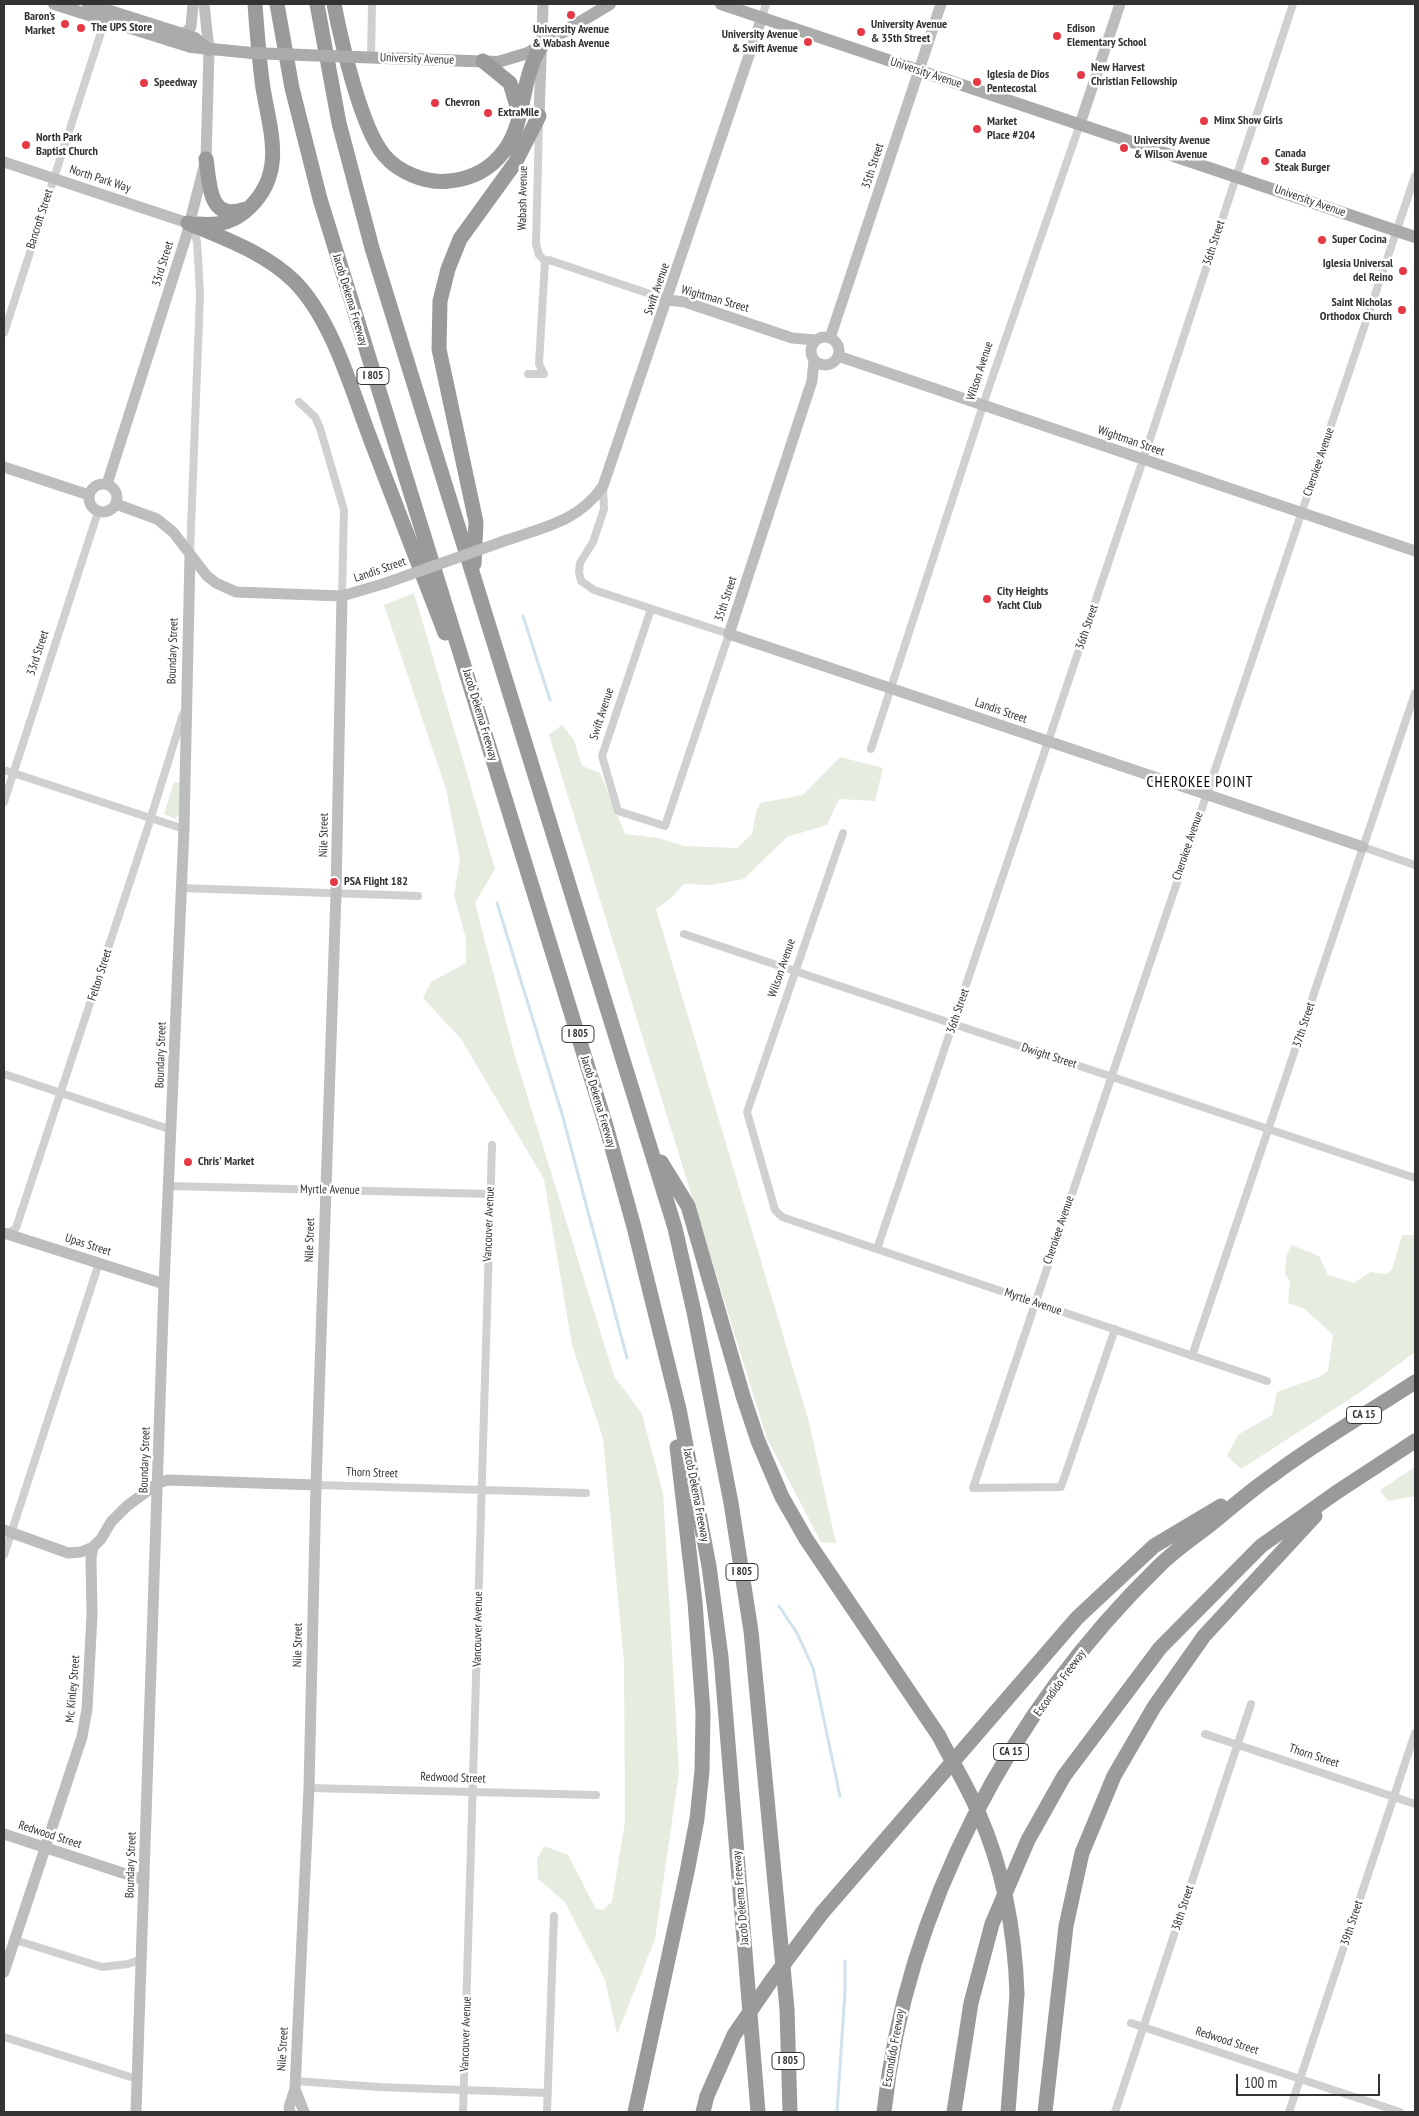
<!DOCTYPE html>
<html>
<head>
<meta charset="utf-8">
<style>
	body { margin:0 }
	#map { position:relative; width:1419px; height:2116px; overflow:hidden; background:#fff; font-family:"PT Sans Narrow",sans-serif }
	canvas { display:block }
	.frame { position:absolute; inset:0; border:5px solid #333; pointer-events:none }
	.scale { position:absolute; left:1236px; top:2074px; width:144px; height:22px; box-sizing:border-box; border:2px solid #333; border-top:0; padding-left:6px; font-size:15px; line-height:18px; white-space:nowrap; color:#333; -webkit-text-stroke:4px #fff; paint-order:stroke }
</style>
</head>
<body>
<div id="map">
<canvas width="1419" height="2116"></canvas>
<div class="frame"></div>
<div class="scale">100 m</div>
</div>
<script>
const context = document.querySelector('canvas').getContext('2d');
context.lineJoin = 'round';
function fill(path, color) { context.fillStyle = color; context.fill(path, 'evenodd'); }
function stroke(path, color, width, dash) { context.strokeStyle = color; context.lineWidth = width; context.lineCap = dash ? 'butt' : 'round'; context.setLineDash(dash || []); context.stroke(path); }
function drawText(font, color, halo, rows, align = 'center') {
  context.font = font + ' "PT Sans Narrow",sans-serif'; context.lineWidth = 5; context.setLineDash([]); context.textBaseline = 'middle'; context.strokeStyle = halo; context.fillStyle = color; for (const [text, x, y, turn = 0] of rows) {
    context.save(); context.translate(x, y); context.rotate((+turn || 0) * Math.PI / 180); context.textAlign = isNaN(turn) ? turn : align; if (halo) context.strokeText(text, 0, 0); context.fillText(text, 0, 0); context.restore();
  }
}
fill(new Path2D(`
	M414,593L495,869L475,903L515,1056L614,1376L642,1414L663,1493L679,1772L655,1939L617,2034L605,1980L565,1902L538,1879L537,1859L544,1846L568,1855L596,1909L603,1910L612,1901L625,1822L624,1662L603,1438L572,1345L544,1179L461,1039L423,998L431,982L466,963V939L454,895L460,859L446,789L384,605Z
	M562,725L574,740L582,766L600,773L625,834L658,838L684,846L737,848L752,834L756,813L760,803L803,795L840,757L883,768L875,801L839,799L827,825L787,837L744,879L711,885L684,884L669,900L656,909L809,1422L836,1543L821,1542L767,1439L549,735Z
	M174,782L180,783L179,814L175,819L164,814Z
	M1402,1235H1415V1352L1359,1393L1241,1469L1227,1456L1238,1435L1272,1415L1277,1392L1319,1377L1328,1371L1333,1335L1305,1309L1288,1303L1290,1282L1285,1274L1286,1257L1292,1245L1319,1256L1328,1275L1354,1283L1371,1272L1386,1274L1392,1270Z
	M1415,1467V1496L1388,1501L1380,1490Z`), '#e6ecdf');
stroke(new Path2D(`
	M523,616L550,700
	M497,903L562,1114L627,1358
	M779,1606L797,1633L813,1668L840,1796
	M837,2112L845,1991V1961`), '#cfe2ee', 3);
stroke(new Path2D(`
	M762,17L766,4
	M371,57L372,4
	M189,224L197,241L200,294L190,553
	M545,261L549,260L668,300
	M4,333L105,20
	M528,374H544L539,364L545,261L539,255L536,244L539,125
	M299,402L315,417L320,428L344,510L342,596
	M603,486L604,509L593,542L580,563L579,572L581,581L594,590L729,634L665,826L618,811L602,756L651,609
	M871,749L989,387L1080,124
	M4,770L184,829
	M4,802L98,512
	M843,833L747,1112L775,1210L782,1217L1267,1381
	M1363,847L1415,865
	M181,888L418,896
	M684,934L1415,1178
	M4,1074L172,1130
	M170,1186L490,1194
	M6,1235L16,1228L147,830L183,714
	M877,1249L1149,442L1293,4
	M1115,1329L1061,1487L973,1488L1415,176
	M1192,1356L1415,693
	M316,1485L586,1493
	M4,1555L99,1263
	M1205,1734L1415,1804
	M309,1788L596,1795
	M15,1940L102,1967L128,1964L142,1959
	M1131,2023L1400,2112
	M4,2037L137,2079
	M295,2081L379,2087L548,2093
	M463,2112L492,1145
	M547,2112L554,1916
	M1115,2112L1251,1704
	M1289,2112L1415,1733`), '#d0d0d0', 8);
stroke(new Path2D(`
	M184,34L191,27L193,4
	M539,116L543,4
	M1080,124L1120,4
	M4,162L188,223
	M668,300L685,302L792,338L815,340
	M811 351a14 14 0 1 1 28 0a14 14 0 1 1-28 0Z
	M830,338L941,4
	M838,356L1415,551
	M814,360L812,381L729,634L1363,847
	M4,467L89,495
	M89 498a14 14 0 1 1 28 0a14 14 0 1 1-28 0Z
	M107,484L186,237L206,159L209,50L204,4
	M116,504L157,519L173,532L207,576L216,583L236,592L342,596L386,583
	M507,540C545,527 579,521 603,486L762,17
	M4,1233L164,1284
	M4,1530L68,1553L81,1552L93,1547
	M4,1834L144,1880
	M4,1972L82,1737L87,1709L92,1615L91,1558L93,1547L101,1539L111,1522L127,1506L158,1483L168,1480L316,1485
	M295,2089L304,2112
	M136,2112L164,1284L184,829L190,554
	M290,2112L289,2107L295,2089L309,1788L316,1485L336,893L342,596`), '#bdbdbd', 11);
stroke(new Path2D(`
	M54,4L191,47L252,53
	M88,4L195,38L209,50
	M721,4L1415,237
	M356,57L498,62L528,53L610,4`), '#ababab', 12);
stroke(new Path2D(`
	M277,4L292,88L320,199L606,1126L634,1227L679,1409L709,1566L721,1657L758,2112
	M317,4L339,123L372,248L675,1228L694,1312L731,1503L751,1631L787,2009L790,2112
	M334,4C341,40 361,128 384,155C398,172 426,184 449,181C471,179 490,170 504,151C523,126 521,93 532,65C534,58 538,51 542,45
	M483,61L510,83L519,113
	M206,159C210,184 208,222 245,209
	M188,223C225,239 264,252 294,281C332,319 351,388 370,438C395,503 420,568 445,633
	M198,224C219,226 235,222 250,207C286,172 270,131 263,88C259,60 257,32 255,4
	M474,564L476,522L439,349L440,301L448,269L460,239L515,163L539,116
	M661,1162L688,1206L743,1396L758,1441L782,1497L806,1539L939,1736
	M822,1913L1077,1618L1154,1546L1221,1506
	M635,2112L687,1872L697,1819L702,1771L703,1712L695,1602L677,1447
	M703,2112L707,2096
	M884,2112C906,1907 1011,1710 1159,1566C1174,1551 1193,1538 1210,1525C1231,1508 1251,1490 1273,1475C1318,1441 1368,1413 1415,1382
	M954,2112L971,2003L992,1924L1028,1840L1064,1776L1160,1648L1261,1546L1337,1492L1415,1441
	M1008,2112L1017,1994
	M1045,2112L1066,1926L1082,1853L1114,1776L1154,1707L1204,1636L1315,1516`), '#9a9a9a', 15);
stroke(new Path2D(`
	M386,583L507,540`), '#bdbdbd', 11);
stroke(new Path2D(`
	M252,53L356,57`), '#ababab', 12);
stroke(new Path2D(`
	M939,1736C952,1762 968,1787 979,1814C1004,1871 1015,1933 1017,1994
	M707,2096L734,2035L771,1981L822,1913`), '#9a9a9a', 15);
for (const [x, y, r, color] of [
	[571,15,5,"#e63946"],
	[65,24,5,"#e63946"],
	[81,28,5,"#e63946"],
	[861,32,5,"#e63946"],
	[1057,36,5,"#e63946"],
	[808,42,5,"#e63946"],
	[1081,75,5,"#e63946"],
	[977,82,5,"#e63946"],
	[144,83,5,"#e63946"],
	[435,103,5,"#e63946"],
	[488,113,5,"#e63946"],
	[1204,121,5,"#e63946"],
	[977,129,5,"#e63946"],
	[26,145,5,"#e63946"],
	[1124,148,5,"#e63946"],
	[1265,161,5,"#e63946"],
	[1322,240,5,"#e63946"],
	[1403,271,5,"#e63946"],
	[1402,310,5,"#e63946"],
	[987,599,5,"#e63946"],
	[334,882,5,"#e63946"],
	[188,1162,5,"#e63946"]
]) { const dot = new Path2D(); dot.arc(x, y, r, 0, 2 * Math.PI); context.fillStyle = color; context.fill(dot); stroke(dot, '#fff', 2); }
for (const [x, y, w] of [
	[373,376,32],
	[578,1034,32],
	[1364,1415,35],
	[742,1572,32],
	[1011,1752,35],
	[788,2061,32]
]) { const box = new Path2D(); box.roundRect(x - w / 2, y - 8.5, w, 17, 4); context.fillStyle = '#fff'; context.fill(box); stroke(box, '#333', 1); }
drawText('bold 11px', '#333', null, [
	["I 805",373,376],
	["I 805",578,1034],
	["CA 15",1364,1415],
	["I 805",742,1572],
	["CA 15",1011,1752],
	["I 805",788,2061]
]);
drawText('bold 12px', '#333', '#fff', [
	["Baron’s",55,17,"right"],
	["Market",55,31,"right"],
	["University Avenue",871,25],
	["& 35th Street",871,39],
	["The UPS Store",91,28],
	["Edison",1067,29],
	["Elementary School",1067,43],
	["University Avenue",571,30,"center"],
	["& Wabash Avenue",571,44,"center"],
	["University Avenue",798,35,"right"],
	["& Swift Avenue",798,49,"right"],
	["New Harvest",1091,68],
	["Christian Fellowship",1091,82],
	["Iglesia de Dios",987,75],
	["Pentecostal",987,89],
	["Speedway",154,83],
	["Chevron",445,103],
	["ExtraMile",498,113],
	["Minx Show Girls",1214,121],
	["Market",987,122],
	["Place #204",987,136],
	["North Park",36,138],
	["Baptist Church",36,152],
	["University Avenue",1134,141],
	["& Wilson Avenue",1134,155],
	["Canada",1275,154],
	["Steak Burger",1275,168],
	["Super Cocina",1332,240],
	["Iglesia Universal",1393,264,"right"],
	["del Reino",1393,278,"right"],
	["Saint Nicholas",1392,303,"right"],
	["Orthodox Church",1392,317,"right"],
	["City Heights",997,592],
	["Yacht Club",997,606],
	["PSA Flight 182",344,882],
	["Chris' Market",198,1162]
], 'left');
drawText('12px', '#333', '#fff', [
	["University Avenue",417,59,2],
	["University Avenue",926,73,18],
	["35th Street",873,166,-72],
	["North Park Way",100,179,18],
	["Wabash Avenue",523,198,-89],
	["University Avenue",1310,201,19],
	["Bancroft Street",40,219,-72],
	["36th Street",1214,243,-72],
	["33rd Street",163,264,-73],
	["Swift Avenue",657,289,-71],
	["Wightman Street",715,299,16],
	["Jacob Dekema Freeway",350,300,73],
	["Wilson Avenue",980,371,-72],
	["Wightman Street",1131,441,19],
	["Cherokee Avenue",1319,462,-71],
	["Landis Street",380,570,-19],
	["35th Street",726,599,-72],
	["36th Street",1087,627,-71],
	["Boundary Street",173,651,-88],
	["33rd Street",38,653,-72],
	["Landis Street",1001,711,19],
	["Swift Avenue",602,714,-72],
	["Jacob Dekema Freeway",480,715,73],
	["Nile Street",324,835,-89],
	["Cherokee Avenue",1188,846,-71],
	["Wilson Avenue",782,968,-71],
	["Felton Street",100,975,-72],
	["36th Street",958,1011,-71],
	["37th Street",1304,1025,-72],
	["Boundary Street",161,1055,-88],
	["Dwight Street",1049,1056,18],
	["Jacob Dekema Freeway",598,1102,73],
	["Myrtle Avenue",330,1190,1],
	["Vancouver Avenue",489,1224,-88],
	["Cherokee Avenue",1059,1230,-71],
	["Nile Street",310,1240,-88],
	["Upas Street",88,1245,18],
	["Myrtle Avenue",1033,1302,19],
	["Boundary Street",145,1460,-88],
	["Thorn Street",372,1473,2],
	["Jacob Dekema Freeway",696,1495,79],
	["Vancouver Avenue",478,1629,-89],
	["Nile Street",298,1645,-89],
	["Escondido Freeway",1060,1683,-54],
	["Mc Kinley Street",73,1689,-85],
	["Thorn Street",1314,1756,18],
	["Redwood Street",453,1778,2],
	["Redwood Street",50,1835,18],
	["Boundary Street",131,1865,-88],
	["Jacob Dekema Freeway",741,1898,-95],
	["38th Street",1183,1908,-72],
	["39th Street",1352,1923,-72],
	["Vancouver Avenue",466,2034,-88],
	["Redwood Street",1227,2041,18],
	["Escondido Freeway",894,2048,-80],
	["Nile Street",283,2049,-87]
]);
context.letterSpacing = '1px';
drawText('15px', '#000', '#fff', [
	["CHEROKEE POINT",1200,783]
]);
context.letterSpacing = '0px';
</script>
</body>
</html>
